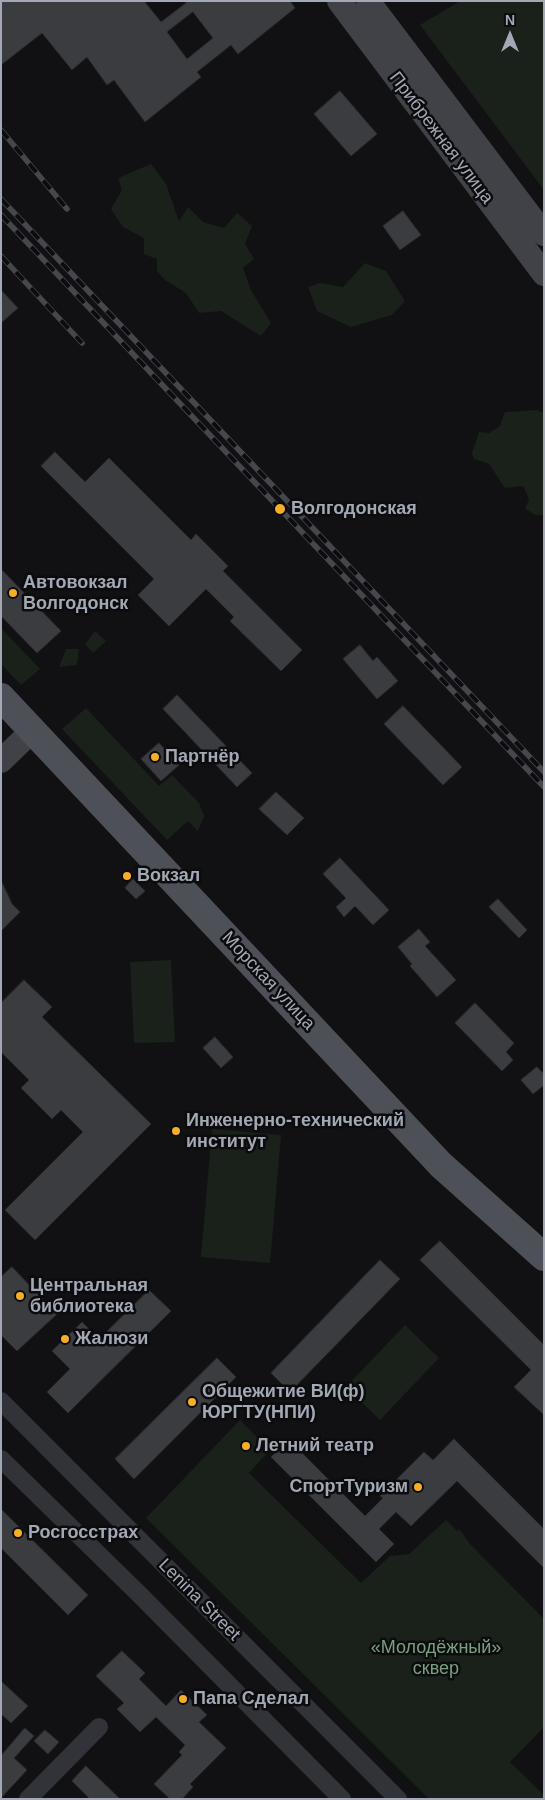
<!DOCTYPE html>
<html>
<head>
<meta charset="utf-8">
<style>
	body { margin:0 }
	#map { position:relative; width:545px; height:1800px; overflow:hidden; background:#111113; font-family:Helvetica,sans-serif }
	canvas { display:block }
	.frame { position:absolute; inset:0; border:2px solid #a2a8b4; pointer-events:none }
	.north { position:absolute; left:485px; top:10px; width:50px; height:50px; -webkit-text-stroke:4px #0c0c0e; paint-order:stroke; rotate:0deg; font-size:14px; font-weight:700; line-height:20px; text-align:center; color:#a2a8b4 }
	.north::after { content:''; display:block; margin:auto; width:18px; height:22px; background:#a2a8b4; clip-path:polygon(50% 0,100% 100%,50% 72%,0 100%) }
</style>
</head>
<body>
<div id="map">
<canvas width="545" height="1800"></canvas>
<div class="frame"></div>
<div class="north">N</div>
</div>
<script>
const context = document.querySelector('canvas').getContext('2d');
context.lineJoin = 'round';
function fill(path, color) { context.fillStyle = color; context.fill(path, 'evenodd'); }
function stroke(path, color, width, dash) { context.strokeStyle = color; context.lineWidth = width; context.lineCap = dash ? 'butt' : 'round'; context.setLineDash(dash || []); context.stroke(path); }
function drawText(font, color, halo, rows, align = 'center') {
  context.font = font + ' Helvetica,sans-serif'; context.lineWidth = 5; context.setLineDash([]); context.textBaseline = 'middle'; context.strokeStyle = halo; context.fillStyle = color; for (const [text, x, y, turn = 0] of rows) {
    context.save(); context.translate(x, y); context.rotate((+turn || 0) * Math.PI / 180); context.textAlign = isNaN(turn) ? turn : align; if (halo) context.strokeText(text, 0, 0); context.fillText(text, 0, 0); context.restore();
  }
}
fill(new Path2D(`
	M460,1H544V190L420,25Z
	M151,164L166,184L179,221L188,207L203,222L224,228L237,213L252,226L245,244L254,259L243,268L251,290L271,323L261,336L221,311L199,313L186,293L165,280L157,271V259L144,254V238L123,227L111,209L122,190L118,178Z
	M365,263L386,271L405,301L392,315L351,327L317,311L308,287L320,283L343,287Z
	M537,410L544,413V515H536L525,509L529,499L523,486L505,488L489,464L474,459L472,453L479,432L489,433L500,426L505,412Z
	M1,628L40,669L21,685L1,664Z
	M95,631L106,641L93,653L85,644Z
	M66,649H79L77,665L59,667Z
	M86,708L159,786L172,775L199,803L204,816L198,831L188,821L167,840L62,729Z
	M171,960L175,1042L134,1043L130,962Z
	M212,1129L281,1135L270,1263L201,1257Z
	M405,1325L439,1358L380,1420L346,1387Z
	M240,1420L270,1450L249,1473L361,1583L390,1556L409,1554L446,1520L457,1531L459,1529L471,1545L544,1619V1727L510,1762L544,1795V1799H429L146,1518Z`), '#19211a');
const building = new Path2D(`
	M1,1H144L161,22L186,3L185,1H290L295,8L238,54L231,45L197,72L201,77L145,122L114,80L107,85L87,57L72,70L42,33L1,65ZM193,12L213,38L187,59L167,32Z
	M340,91L377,134L351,156L314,114Z
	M403,211L421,235L400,250L383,226Z
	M1,290L18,308L1,323Z
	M55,452L85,482L109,458L191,540L196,534L228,566L223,571L302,650L281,671L230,621L234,617L206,589L169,626L138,595L154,579L41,466Z
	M1,569L61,631L37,653L1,616Z
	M360,645L373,661L377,657L398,681L377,699L343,659Z
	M177,695L252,773L237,787L163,709Z
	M403,706L462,767L443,785L384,724Z
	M159,743L179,765L161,781L141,759Z
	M276,792L304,818L287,835L259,809Z
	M340,858L389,910L373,925L355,906L344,917L336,907L346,898L323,874Z
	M133,879L145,891L136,899L125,888Z
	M1,880L12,904L20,912L1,931Z
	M498,899L527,930L519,938L489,907Z
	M419,929L430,942L425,946L456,980L437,997L410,966L412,964L398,947Z
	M24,980L52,1007L42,1017L151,1124L35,1240L5,1210L83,1132L61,1110L52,1119L21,1088L29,1080L1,1052V1003Z
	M475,1003L514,1043L506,1052L513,1060L502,1071L455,1023Z
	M215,1037L233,1057L221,1068L203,1048Z
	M537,1067L544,1074V1085L533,1094L521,1080Z
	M440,1241L544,1345V1415L514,1387L531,1370L420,1260Z
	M380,1260L400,1279L290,1392L271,1373Z
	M12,1267L57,1314L17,1351L1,1335V1277Z
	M149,1290L171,1311L68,1413L47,1392L70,1369L52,1351L82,1322L99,1339Z
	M217,1358L236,1377L134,1479L115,1459Z
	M454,1439L544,1529V1568L457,1481L411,1526L396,1512L379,1529L394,1544L376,1562L271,1457L289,1440L365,1516L383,1498L380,1496L424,1452L433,1460Z
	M1,1509L88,1595L68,1615L1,1548Z
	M122,1651L145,1673L139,1679L166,1706L181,1690L207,1715L199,1722L226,1748L190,1784L193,1787L182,1799H170L154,1784L182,1755L179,1752L185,1745L156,1717L140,1732L117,1709L124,1703L96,1676Z
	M1,1681L28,1706L11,1723L1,1714Z
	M25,1728L34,1736L14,1758L27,1770L1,1798V1756Z
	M45,1730L59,1742L48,1754L34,1741Z
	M86,1766L120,1799H90L72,1781Z`);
fill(building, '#3b3c40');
stroke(building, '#2b2b2f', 1);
stroke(new Path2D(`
	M1,1401L398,1799
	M1,1459L140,1595L342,1799
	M28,1799L99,1727`), '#323338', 18);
stroke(new Path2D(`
	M339,1L544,274
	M368,1L544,234
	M1,761L33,730`), '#404248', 24);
stroke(new Path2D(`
	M1,697L441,1165L544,1257`), '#4e5057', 28);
const rail = new Path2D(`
	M1,130L67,209
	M1,199L544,772
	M1,215L544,787
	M1,256L82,343`);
stroke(rail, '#45474d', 5.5);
stroke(rail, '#0c0c0e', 4, [11]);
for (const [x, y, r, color] of [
	[280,509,6,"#f5ae27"],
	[13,593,5,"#f5ae27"],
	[155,757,5,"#f5ae27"],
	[127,876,5,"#f5ae27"],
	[176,1131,5,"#f5ae27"],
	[20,1296,5,"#f5ae27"],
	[65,1339,5,"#f5ae27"],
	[192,1402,5,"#f5ae27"],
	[246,1446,5,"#f5ae27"],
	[418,1487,5,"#f5ae27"],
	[18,1533,5,"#f5ae27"],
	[183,1699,5,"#f5ae27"]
]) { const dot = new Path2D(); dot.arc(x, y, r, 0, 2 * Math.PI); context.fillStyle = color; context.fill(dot); stroke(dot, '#0c0c0e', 2); }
drawText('18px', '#a2a8b4', '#0c0c0e', [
	["Прибрежная улица",441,138,53],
	["Морская улица",268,981,47],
	["Lenina Street",199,1600,45]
]);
drawText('bold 18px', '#a2a8b4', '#0c0c0e', [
	["Волгодонская",291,509],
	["Автовокзал",23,583],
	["Волгодонск",23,604],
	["Партнёр",165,757],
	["Вокзал",137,876],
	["Инженерно-технический",186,1121],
	["институт",186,1142],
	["Центральная",30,1286],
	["библиотека",30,1307],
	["Жалюзи",75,1339],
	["Общежитие ВИ(ф)",202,1392],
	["ЮРГТУ(НПИ)",202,1413],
	["Летний театр",256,1446],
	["СпортТуризм",408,1487,"right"],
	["Росгосстрах",28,1533],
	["Папа Сделал",193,1699]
], 'left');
drawText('18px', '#78a07b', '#0c0c0e', [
	["«Молодёжный»",436,1648],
	["сквер",436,1669]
]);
</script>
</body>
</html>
